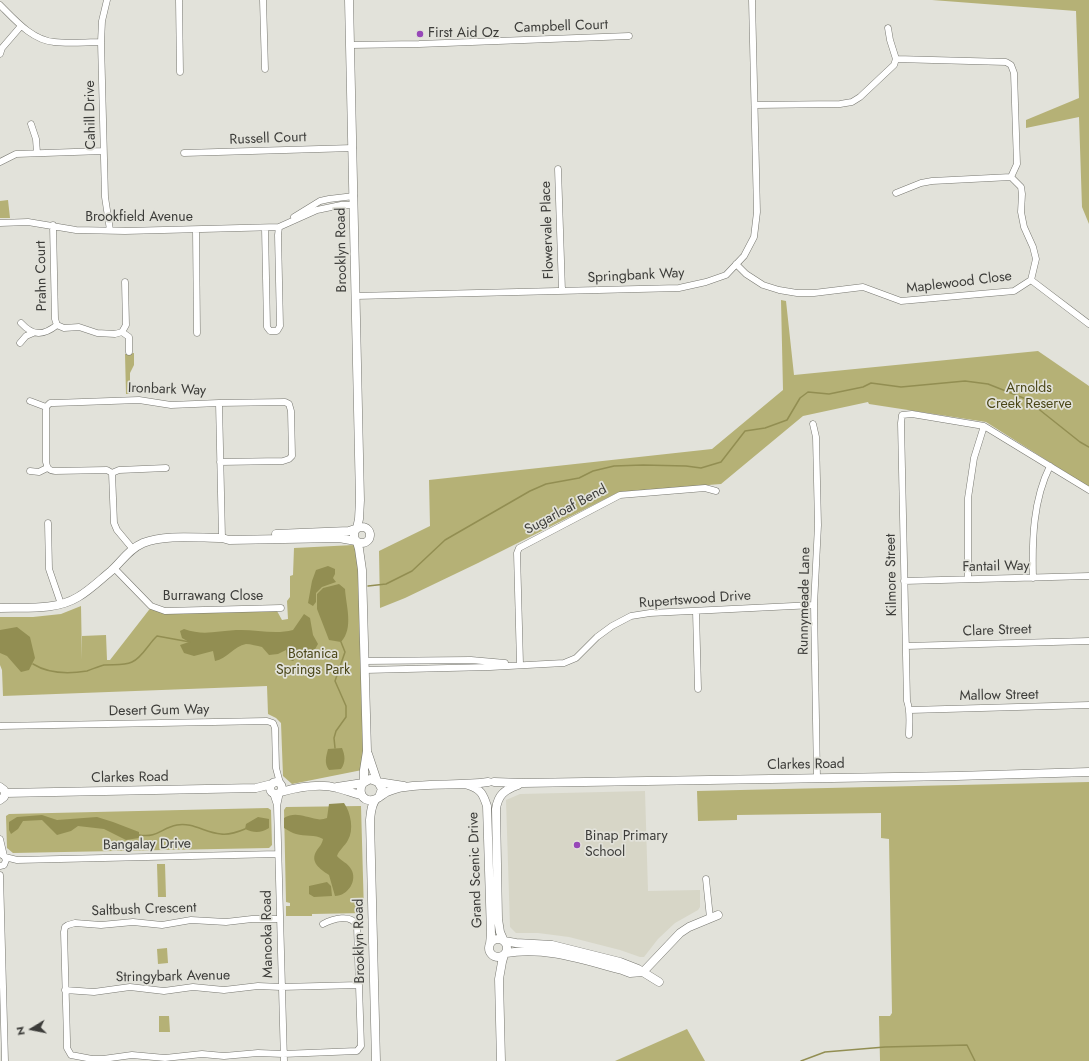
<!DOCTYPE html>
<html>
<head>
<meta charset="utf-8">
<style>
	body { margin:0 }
	#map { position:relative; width:1089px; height:1061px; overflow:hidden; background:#e2e2da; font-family:Jost,sans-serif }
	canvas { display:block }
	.north { position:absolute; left:12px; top:1009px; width:40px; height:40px; -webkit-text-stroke:3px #e2e2da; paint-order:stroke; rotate:260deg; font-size:11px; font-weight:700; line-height:16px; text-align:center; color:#3c3c39 }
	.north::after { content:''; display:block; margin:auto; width:14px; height:18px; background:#3c3c39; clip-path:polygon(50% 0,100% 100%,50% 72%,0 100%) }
</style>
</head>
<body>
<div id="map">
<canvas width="1089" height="1061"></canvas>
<div class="north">N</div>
</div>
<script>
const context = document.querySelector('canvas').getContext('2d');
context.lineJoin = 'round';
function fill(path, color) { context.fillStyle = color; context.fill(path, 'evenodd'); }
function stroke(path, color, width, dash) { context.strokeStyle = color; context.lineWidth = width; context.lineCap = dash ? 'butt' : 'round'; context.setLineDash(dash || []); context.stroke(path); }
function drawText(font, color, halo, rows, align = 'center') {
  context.font = font + ' Jost,sans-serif'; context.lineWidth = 3.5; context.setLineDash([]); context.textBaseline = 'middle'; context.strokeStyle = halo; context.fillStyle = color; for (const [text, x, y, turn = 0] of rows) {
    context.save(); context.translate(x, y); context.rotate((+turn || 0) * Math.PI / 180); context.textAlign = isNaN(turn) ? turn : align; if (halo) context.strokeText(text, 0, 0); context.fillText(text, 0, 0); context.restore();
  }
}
fill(new Path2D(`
	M645,791L648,891L700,890V907L698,910L675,923L658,939L644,957H640L620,950L569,937L538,933H516L510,927L506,800L520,794Z`), '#d7d6c7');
fill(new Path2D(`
	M932,0H1089V224L1082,207L1079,117L1026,128V120L1079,98L1076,11Z
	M8,200L10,218H0V201Z
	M781,300L786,301L794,375L1038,351L1089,386V487L986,422L869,404L868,402L803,416L721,484L619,492L478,563L405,598L380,608L379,551L430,526L429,480L712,449L783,390Z
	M134,353V365L130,373V394H126L125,354Z
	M354,545L359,552L367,769L292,784L283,776L281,723L276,718L268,714L267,686L3,696L2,670L0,665V617H33L61,614L81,606L82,660V636L106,635L107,660H110L152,606L165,613L277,611L282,620L288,619L287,601L290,597V576L293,575L294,548Z
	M1089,782V1061H880L879,1016H890L892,1013L889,839L881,838V813L737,815V820L698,821L697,791Z
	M361,806L364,913L312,914V916H286V906H290V903L286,902L284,810L286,807Z
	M268,808L271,810L272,845L269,848L13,853L7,848L6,816L9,814Z
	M157,864H165L166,897H158Z
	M167,948L168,963L158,964L157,949Z
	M159,1016H169L170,1032H159Z
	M687,1029L705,1061H615Z`), '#b5b176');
fill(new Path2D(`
	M328,566L335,569V574L333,578L336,582L322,587L316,593V602L313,606L308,603L312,581L316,570Z
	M339,584L345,589C346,606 354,628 341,642L329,640L317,609V594L323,588Z
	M304,614L310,618L313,635L318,644L314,651L299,655L293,661L287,659L286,650L278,654L269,655L262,647C257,646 251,644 246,644C234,646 227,659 215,661L213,651L194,656L184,653L180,645L189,642L182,638L180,631L184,629C203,636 217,631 236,630C255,629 274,635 293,630Z
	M17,627L30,637L35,658L29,670L21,672L7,656L0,653V630Z
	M342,748C345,755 346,762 341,769L329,770C324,763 326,757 328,749Z
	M344,803C351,813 354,830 348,840C345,846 339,850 337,856C341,861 348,863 351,869C358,880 348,896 335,896L329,875C320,869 309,862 317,850C320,846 322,844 323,839C315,834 305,837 296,834C292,833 288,830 284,828V818C295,811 305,817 317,819C320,820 324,819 327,818L329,804Z
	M42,815L57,820L97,817L113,822L139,832V838L126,840L104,829L78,826L71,831L57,835L42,820L23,821L18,829L11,834L9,830V822L17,817Z
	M258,817L269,819V828C261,833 254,833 245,829L246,824Z
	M327,882L331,886L332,896L314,897L309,894V886Z`), '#928e52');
stroke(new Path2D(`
	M368,586L386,584L412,571L445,540L530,491L546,484L579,478L593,471L614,466L643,465L686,466L701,468L721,462L745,431L765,428L787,420L800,398L808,392L829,394L863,387L871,383L901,387L965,381L988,384L1026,399L1080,442L1089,447
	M33,664C49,674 69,674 87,671C93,669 99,666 104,665C114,664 123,666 132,662C142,658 149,643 157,636L190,642
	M335,748L334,738L336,731L346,717V706L335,681L345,652L341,642
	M139,835C158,838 161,828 177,825C192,822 206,833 221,834C230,835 238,832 245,829
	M801,1061L825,1052L885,1047L967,1045L975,1061`), '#928e52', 1.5);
const street = new Path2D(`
	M107,0L102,21L101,42L105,197L110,230
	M179,0L180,72
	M263,0L265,69
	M0,5C15,20 32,40 54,42C69,44 86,42 101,42
	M888,28L890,40L896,59
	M350,45L419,44L629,36
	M0,54L2,48L21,26
	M31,124L36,139L37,153
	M184,153L353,148
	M0,162L16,154L103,151
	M558,169L562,291
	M896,193L921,183L932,181L1011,177
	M294,217L320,201L329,199L354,196
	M0,223L28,222L76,230L125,231L279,227L317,210L341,205H354
	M53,225L55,319L57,325L64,328L79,327L97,333L115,334L122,332L126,325L125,282
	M265,228L267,327L270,331H277L280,326L278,235L279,227
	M196,230L197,333
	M736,264L746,274L763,285L779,290L797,293H814L863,287L901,301L1014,291L1031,280L1036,259L1033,247L1024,227L1021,212L1022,194L1021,187L1011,177L1017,164L1014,73L1011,65L1006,62L896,59L894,65L860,97L852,102L840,104L755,105
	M1031,280L1089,324
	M356,296L679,288L706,282L726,275L744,256L754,237L757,212L752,0
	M21,323C33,336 43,336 57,325
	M122,332L129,337V352
	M20,343L26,336L33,333
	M30,401L46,407
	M219,403L285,402L289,404L291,411L292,456L289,459L283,461L220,462
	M46,407L50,403H54L139,400L171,405L219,403L222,538
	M46,407V462C47,468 49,471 55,471L107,470L112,473L114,523L117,530L132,548
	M813,424L816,437L818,525L814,605L817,778
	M30,471L39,472L47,468
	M112,473L119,470L166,468
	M48,523L49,569L61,604
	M114,568L151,606L165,611L281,608
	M1033,578C1032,540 1033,500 1050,466
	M968,579V498L974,458L984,426
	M904,581L1089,576
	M696,611L698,689
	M906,646L1089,641
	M364,661L471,660L505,663
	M520,664L517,553L519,548L620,495L705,488L716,491
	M365,670L490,667L564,663L576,658L597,637L612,626L631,616L650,613L814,605
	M910,710L1089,705
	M0,726L267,721L273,723L275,728L276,768L280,783
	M909,735C909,723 911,712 907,701L901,423L902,415L912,414L984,426L1089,490
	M280,792L277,806L284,1061
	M273,793L277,805
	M0,839L4,856
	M0,854L4,856L6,860L4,865L0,866
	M5,857L17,860L278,854
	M0,875L5,1061
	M706,879L710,918
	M280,919H252L226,922L191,920L162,925L133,922L101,925L75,923L68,925L65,927L64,932L67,1040V1048L71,1055L92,1059H103L132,1055L165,1058L202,1054L224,1056L258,1053L283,1054L357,1051L361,1046L357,926C352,913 332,919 323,924
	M65,990L94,992L130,987L164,991L193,987L224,990L258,986L281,987L359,985`);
const secondary = new Path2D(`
	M349,0L360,500L359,519L357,528
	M354 535a8 8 0 1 1 16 0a8 8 0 1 1-16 0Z
	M276,534L349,531L355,529
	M357,542L359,549L362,570L367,751L364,770V782
	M0,608C25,607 55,611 78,597C90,590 100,580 111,571C122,561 129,549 143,543C165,534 198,538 222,538L229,540L339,538L356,541
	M368,754L377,781
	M378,782L404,786
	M494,782L523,783L956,776L1089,772
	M270 788a6 6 0 1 1 12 0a6 6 0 1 1-12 0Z
	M468,785C481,789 483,794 487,806L491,934L490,944
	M518,785C504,790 498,795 496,809L498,919L500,932L504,941L516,943L552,945L620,962L638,969L659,982
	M0,787L4,790L5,793L4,797L0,800
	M337,787L363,783
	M281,792C299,787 319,783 337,788C345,790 353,793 361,795
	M5,793L256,788L272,784
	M379,797L382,789L378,782L370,779L363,783C359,789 360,798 368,800C376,802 381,795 387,792C393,790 399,787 405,787C433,783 461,786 488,782
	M489 948a9 9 0 1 1 18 0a9 9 0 1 1-18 0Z
	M506,953C545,946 584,960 622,970L630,973L643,972
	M643,972L680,933L689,927L718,915
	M376,1061L370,820C371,812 371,805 376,799
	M501,1061L499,979L502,962L504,955`);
stroke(street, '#777770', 7);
stroke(secondary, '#777770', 9);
stroke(street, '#fff', 6);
stroke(secondary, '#fff', 8);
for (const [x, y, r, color] of [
	[420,34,4,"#9748b8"],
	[577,845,4,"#9748b8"]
]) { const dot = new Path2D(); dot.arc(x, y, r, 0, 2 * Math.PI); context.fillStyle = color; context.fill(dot); stroke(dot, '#e2e2da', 1.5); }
drawText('14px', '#3c3c39', '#e2e2da', [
	["Campbell Court",561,27,-2],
	["Cahill Drive",91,115,-91],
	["Russell Court",268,139,-2],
	["Brookfield Avenue",139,218],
	["Flowervale Place",548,230,-92],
	["Brooklyn Road",342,250,-91],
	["Prahn Court",42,276,-91],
	["Springbank Way",636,276,-3],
	["Maplewood Close",959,283,-7],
	["Ironbark Way",167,390,2],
	["Sugarloaf Bend",566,510,-28],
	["Fantail Way",996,567,-1],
	["Kilmore Street",892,575,-91],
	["Burrawang Close",213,597],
	["Rupertswood Drive",695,600,-4],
	["Runnymeade Lane",805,601,-89],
	["Clare Street",997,631,-2],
	["Mallow Street",999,696,-1],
	["Desert Gum Way",159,711,-1],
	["Clarkes Road",806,765,-1],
	["Clarkes Road",130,778,-1],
	["Bangalay Drive",147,845,-1],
	["Grand Scenic Drive",476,870,-92],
	["Saltbush Crescent",144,910,-2],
	["Manooka Road",268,934,-91],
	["Brooklyn Road",360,941,-91],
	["Stringybark Avenue",173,977,-1]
]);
drawText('14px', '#3c3c39', '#e2e2da', [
	["First Aid Oz",428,34],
	["Binap Primary",585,837],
	["School",585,853]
], 'left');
drawText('14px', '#4b4718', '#e2e2da', [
	["Arnolds",1029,389],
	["Creek Reserve",1029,405],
	["Botanica",313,655],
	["Springs Park",313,671]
]);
</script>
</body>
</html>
